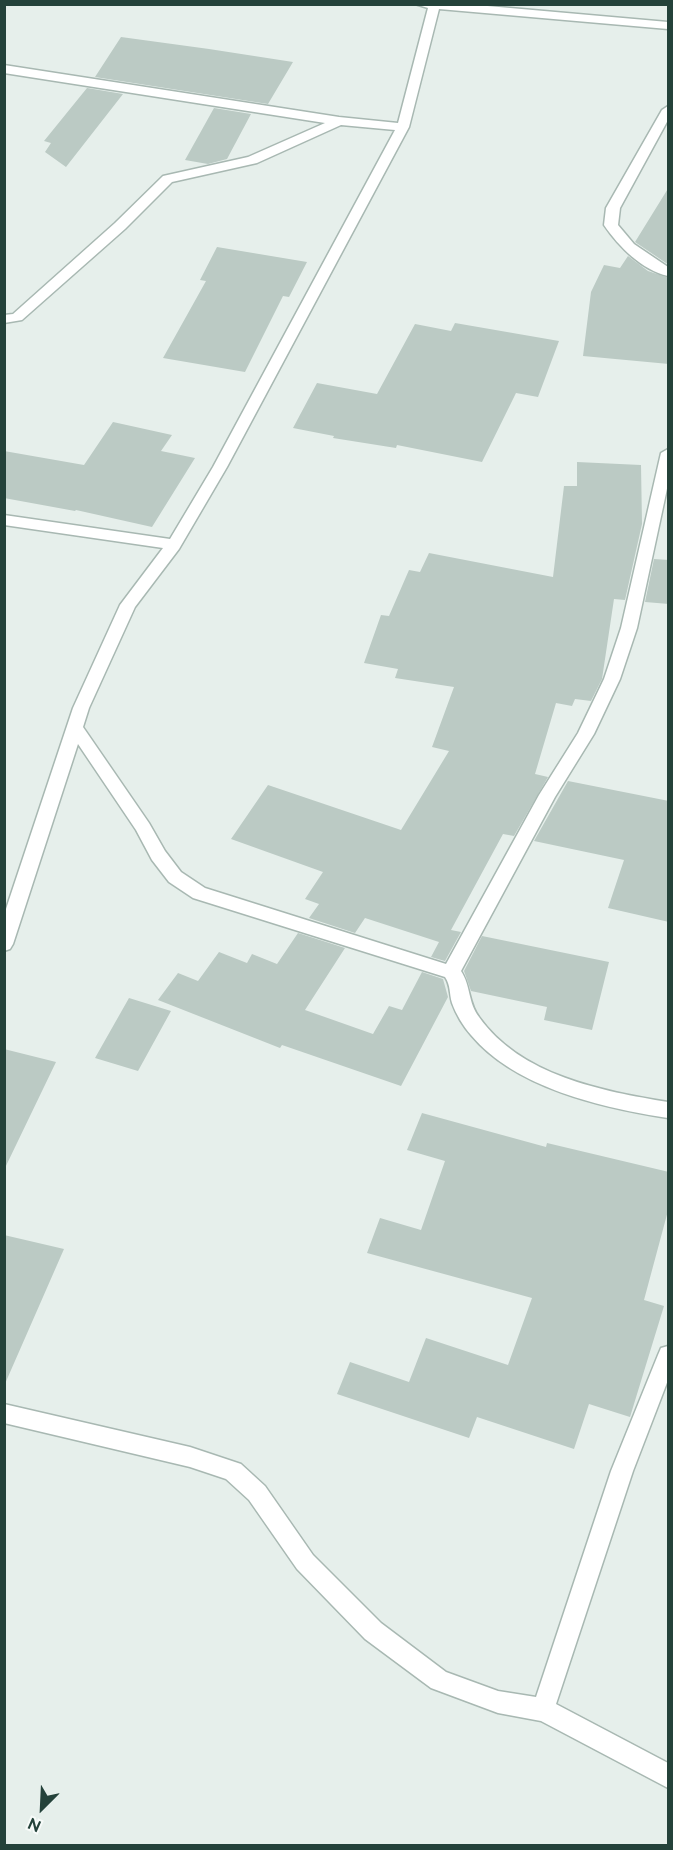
<!DOCTYPE html>
<html>
<head>
<meta charset="utf-8">
<style>
	body { margin:0 }
	#map { position:relative; width:673px; height:1850px; overflow:hidden; background:#e6efeb; font-family:Raleway,sans-serif }
	canvas { display:block }
	.frame { position:absolute; inset:0; border:6px solid #24423a; pointer-events:none }
	.north { position:absolute; left:12px; top:1778px; width:60px; height:60px; -webkit-text-stroke:4px #f7fbf9; paint-order:stroke; rotate:204deg; font-size:16px; font-weight:700; line-height:24px; text-align:center; color:#24423a }
	.north::after { content:''; display:block; margin:auto; width:21px; height:27px; background:#24423a; clip-path:polygon(50% 0,100% 100%,50% 72%,0 100%) }
</style>
</head>
<body>
<div id="map">
<canvas width="673" height="1850"></canvas>
<div class="frame"></div>
<div class="north">N</div>
</div>
<script>
const context = document.querySelector('canvas').getContext('2d');
context.lineJoin = 'round';
function fill(path, color) { context.fillStyle = color; context.fill(path, 'evenodd'); }
function stroke(path, color, width, dash) { context.strokeStyle = color; context.lineWidth = width; context.lineCap = dash ? 'butt' : 'round'; context.setLineDash(dash || []); context.stroke(path); }
fill(new Path2D(`
	M121,37L209,49L293,62L268,104L95,77Z
	M87,88L123,94L66,167L45,152L51,143L44,141Z
	M214,108L251,114L227,159L208,164L185,160Z
	M669,187V265L635,242Z
	M217,247L307,262L289,297L283,296L245,372L163,358L206,281L200,280Z
	M628,256L648,271L669,278V364L583,356L591,292L604,265L620,268Z
	M455,323L559,341L538,397L516,393L482,462L397,445L396,448L333,438L334,436L293,428L317,383L377,394L415,324L451,331Z
	M113,422L172,435L161,451L195,458L152,527L76,510L75,511L4,498V451L84,465Z
	M577,462L641,465L642,524L625,600L614,599L602,679L591,701L575,699L572,706L556,703L535,774L548,777L514,836L503,834L451,930L461,932L445,961L431,957L439,942L365,918L355,933L309,918L319,904L305,899L323,872L231,839L268,785L401,830L449,751L432,747L454,687L395,678L398,669L364,663L381,615L389,616L409,570L420,572L429,553L553,577L564,486H577Z
	M654,559L669,560V604L645,602Z
	M568,781L669,801V922L608,908L624,860L534,841Z
	M298,933L345,948L305,1010L373,1034L389,1006L402,1010L422,972L443,979L448,997L401,1086L282,1045L280,1048L158,1000L178,973L198,981L219,952L247,963L252,954L277,964Z
	M482,936L609,962L592,1030L544,1020L547,1007L471,991L464,971Z
	M129,998L171,1011L138,1071L95,1058Z
	M4,1049L56,1062L4,1170Z
	M422,1113L546,1147L547,1143L669,1172V1207L644,1300L664,1306L630,1417L589,1404L574,1449L477,1417L469,1438L337,1394L350,1362L409,1382L426,1338L508,1365L532,1298L367,1253L380,1218L421,1230L445,1161L407,1150Z
	M4,1235L64,1249L4,1386Z`), '#bbcac4');
const street = new Path2D(`
	M415,4H465L668,22V29L439,9L409,127L227,467L179,549L135,607L89,708L83,727L149,823L165,851L181,872L205,888L446,964L539,795L578,733L604,679L621,628L661,453L668,449V484L637,628L620,679L594,734L555,797L461,971C471,986 468,1003 479,1017C521,1076 602,1091 668,1102V1118C603,1108 515,1088 471,1035C463,1026 456,1014 452,1003C449,993 451,986 445,977L193,898L169,882L152,860L136,830L78,744L13,944L10,949L4,951V915L73,708L120,605L163,548L4,525V515L170,539L213,467L395,130L341,125L257,163L172,182L125,229L22,320L4,323V315L13,314L115,223L163,176L248,157L325,123L4,73V65L339,117L398,123L428,8Z
	M668,106V120L620,208L618,225L634,244L668,267V276C642,270 619,247 604,225L606,208L662,110Z
	M668,1346V1380L633,1471L556,1704L668,1763V1788L541,1721L498,1713L431,1688L365,1639L297,1569L249,1500L226,1479L190,1467L4,1423V1404L190,1447L241,1464L265,1486L313,1555L381,1623L446,1672L498,1691L536,1697L611,1471L658,1355L661,1348Z`);
stroke(street, '#a8b8b2', 3);
fill(street, '#fff');
</script>
</body>
</html>
